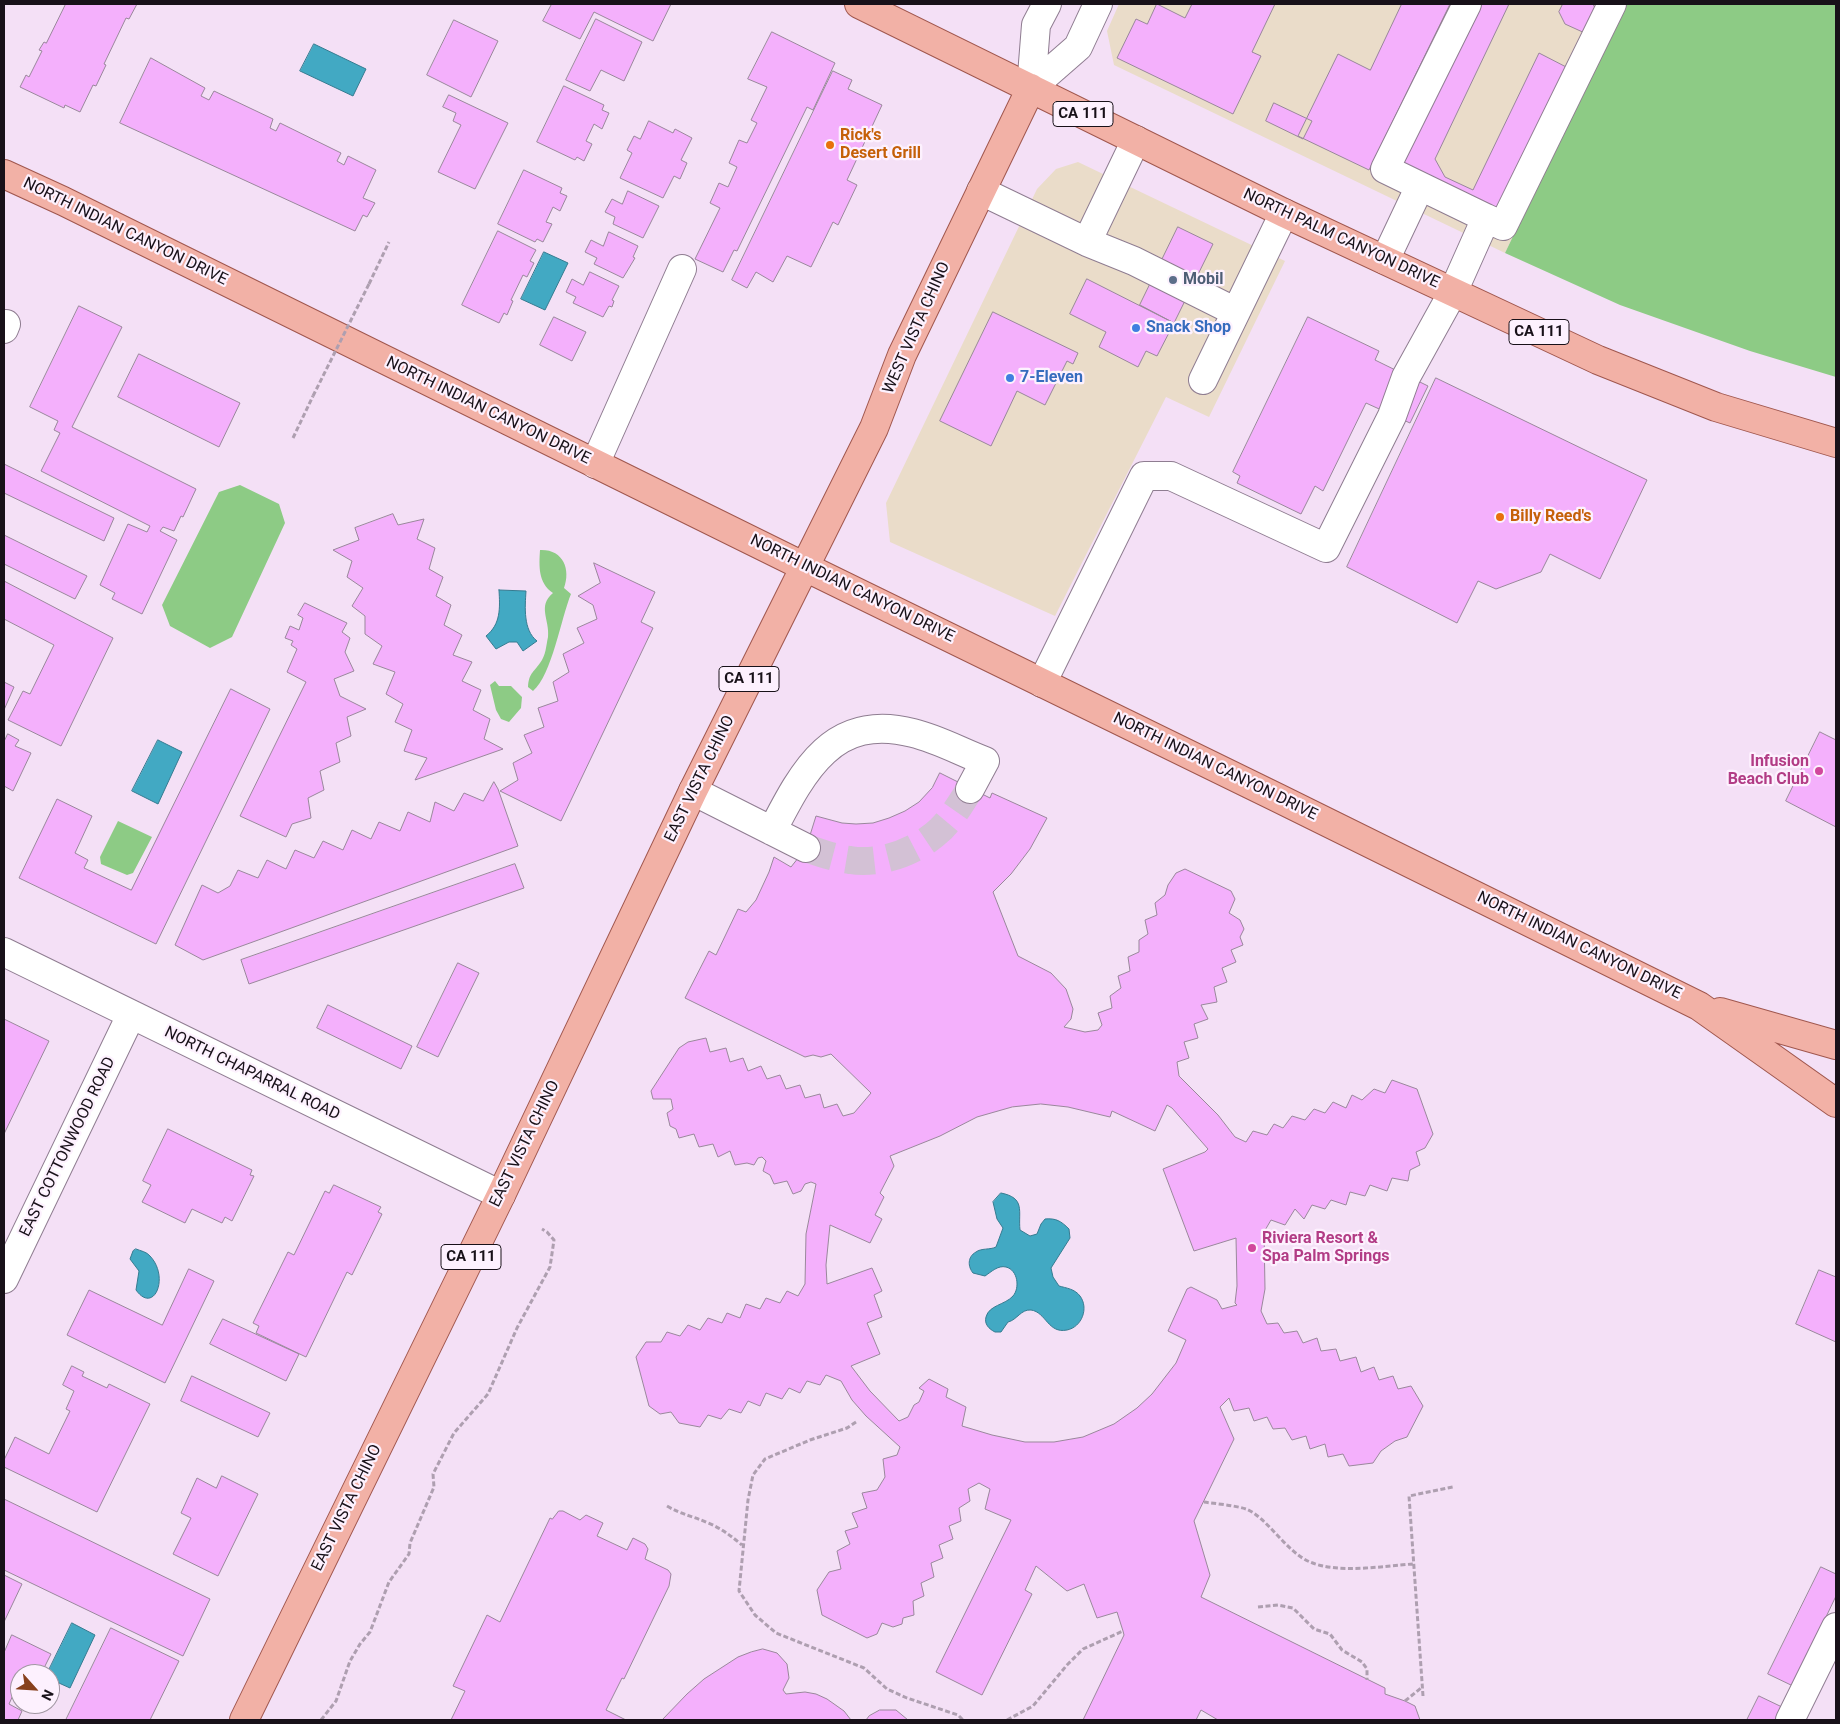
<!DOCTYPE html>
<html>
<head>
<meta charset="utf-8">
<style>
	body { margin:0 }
	#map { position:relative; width:1840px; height:1724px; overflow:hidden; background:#f4e0f6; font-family:Roboto,sans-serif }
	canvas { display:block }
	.frame { position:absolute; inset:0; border:5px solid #181119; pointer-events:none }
	.north { position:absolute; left:10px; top:1664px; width:50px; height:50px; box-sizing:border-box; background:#fdf1fe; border:1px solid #a197a2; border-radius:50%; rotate:116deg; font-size:14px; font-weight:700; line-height:20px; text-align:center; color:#181119 }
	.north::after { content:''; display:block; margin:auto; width:18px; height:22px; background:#87401d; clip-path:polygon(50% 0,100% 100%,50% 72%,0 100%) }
</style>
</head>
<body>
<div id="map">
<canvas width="1840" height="1724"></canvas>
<div class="frame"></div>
<div class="north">N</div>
</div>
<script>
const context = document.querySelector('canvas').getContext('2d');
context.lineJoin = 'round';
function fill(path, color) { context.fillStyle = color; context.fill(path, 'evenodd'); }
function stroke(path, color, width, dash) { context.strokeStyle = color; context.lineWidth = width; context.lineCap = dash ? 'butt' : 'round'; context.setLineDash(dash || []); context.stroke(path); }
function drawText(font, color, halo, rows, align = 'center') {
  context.font = font + ' Roboto,sans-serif'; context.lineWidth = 4.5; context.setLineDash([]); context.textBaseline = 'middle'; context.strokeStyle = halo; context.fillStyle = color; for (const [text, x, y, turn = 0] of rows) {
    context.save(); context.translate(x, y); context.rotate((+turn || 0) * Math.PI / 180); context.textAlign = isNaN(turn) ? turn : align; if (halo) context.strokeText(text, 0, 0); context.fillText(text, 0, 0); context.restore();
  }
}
fill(new Path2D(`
	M1119,4H1625L1505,253L1114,65L1107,31Z
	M1078,162L1285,261L1209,417L1166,397L1055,616L890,542L886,503L1037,189L1056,169Z`), '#eadcc9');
fill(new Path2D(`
	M1625,4H1836V377L1750,351L1620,305L1505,253Z
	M240,485L279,504L285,523L232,637L210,648L170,626L162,605L219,492Z
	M540,550C563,549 571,569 564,588L571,594C561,618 552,675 533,691L528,687C529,673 533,673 540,663C546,655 546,646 548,637C550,620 537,606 553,593C538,583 539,566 540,550Z
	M495,681L499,686H511L522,697L521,708L509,722L501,719L496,710L490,685Z
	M118,821L152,837L133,873L127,875L101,864L100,857Z`), '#8dcb85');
const water = new Path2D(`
	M314,44L366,69L353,96L300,71Z
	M544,252L568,263L545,310L521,299Z
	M499,590L526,591C525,607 523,630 537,641L523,651L517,642H509L496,649L486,636C501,624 500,608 499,590Z
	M158,740L182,752L158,804L132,791Z
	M1001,1193C1026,1198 1018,1211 1020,1230L1030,1236L1037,1234L1041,1224L1045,1219C1056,1218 1061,1221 1069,1229L1070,1238L1051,1268L1053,1277L1059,1286C1066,1288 1075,1289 1080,1296C1089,1308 1082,1327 1067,1330C1048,1334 1046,1312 1031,1310C1021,1309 1017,1320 1008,1322L1001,1332H995C989,1329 984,1324 986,1317C989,1305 1005,1305 1013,1296C1020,1288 1018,1270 1006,1267C998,1265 991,1272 985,1276L973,1273C968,1267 967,1257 976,1252C981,1248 990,1250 996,1247L1003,1228L997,1219L993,1202Z
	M136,1249C141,1251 147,1252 150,1256C170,1277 154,1315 136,1290L139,1271L130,1259L133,1251Z
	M72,1623L95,1635L70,1688L50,1679V1674H47Z`);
fill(water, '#42a9c3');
stroke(water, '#357b90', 1);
const building = new Path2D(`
	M66,4H137L129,19L126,18L104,64L106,65L96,86L93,85L80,112L65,105L64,108L20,87L26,75L29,77L42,51L39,50L44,42L46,43Z
	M552,4H671L653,41L594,12L580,39L543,21Z
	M1157,4L1185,18L1192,4H1275L1252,52L1261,56L1233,114L1117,58L1136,19L1147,24Z
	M1402,4H1450L1369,170L1298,136L1338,54L1370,70Z
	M1476,4H1509L1435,159L1445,177L1473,190L1539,53L1572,70L1504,212L1401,162Z
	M1563,4H1593L1597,12L1587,34L1565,24L1559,12Z
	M596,19L642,42L624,81L601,70L590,91L566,80Z
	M454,20L498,41L471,97L427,75Z
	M772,32L835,63L813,110L807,107L737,251L734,250L723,272L695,259L720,208L710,203L719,183L728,187L737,167L729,163L739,140L747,143L757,123L751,120L767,87L748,79Z
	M151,58L205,88L201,96L209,100L214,91L273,119L270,128L276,131L280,123L341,153L337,161L344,165L348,156L376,170L363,198L375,203L367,217L363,215L355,231L120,123Z
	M833,71L852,80L848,89L882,105L847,180L857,185L838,225L833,222L811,267L787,256L773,282L756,272L747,288L732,280Z
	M564,86L604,105L602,110L609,113L602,129L594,124L586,141L592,144L584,161L577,157L575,160L537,142Z
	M449,95L508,123L475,189L438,172L461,125L453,121L456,113L443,107Z
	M1274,103L1312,121L1303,139L1266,121Z
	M649,121L673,133L675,129L692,138L681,160L687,163L680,179L674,176L663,198L620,178L632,153L627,150L634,136L640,139Z
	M524,170L562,188L560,193L567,196L560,211L553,207L546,222L552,224L543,242L537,239L535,242L498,224Z
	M628,191L659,206L643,238L613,224L615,217L605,212L612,199L622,204Z
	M1178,227L1213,244L1174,323L1140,305Z
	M498,231L536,250L530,261L534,263L527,277L523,275L511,300L513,301L507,315L504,313L499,323L462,305Z
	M609,232L638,246L633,257L635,258L623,278L594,264L597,258L585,252L591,240L603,246Z
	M590,272L619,286L612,300L614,301L612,307L609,306L603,317L573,303L576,297L566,292L572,279L583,285Z
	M1087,279L1174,323L1157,356L1146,351L1138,367L1099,347L1106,332L1070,314Z
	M79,306L122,327L72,427L196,489L183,517L181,516L174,531L163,527L160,531L177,540L142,614L112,599L115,593L100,585L128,524L147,532L150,526L41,471L60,433L54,430L58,421L30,407Z
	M993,312L1078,353L1073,364L1067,361L1045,405L1017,391L991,446L940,421Z
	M554,317L586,332L572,361L540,345Z
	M1308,317L1379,351L1375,360L1428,386L1410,423L1366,403L1323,491L1315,486L1301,514L1237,483L1240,476L1233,472Z
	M139,354L240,403L219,447L118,397Z
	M1436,378L1647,480L1600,579L1550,554L1541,572L1496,589L1478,581L1457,623L1347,567Z
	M4,464L114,518L104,541L4,493Z
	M393,514L398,525L424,519L417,539L435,548L429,569L443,577L436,596L451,605L444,625L462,635L453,655L472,662L462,681L481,690L473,710L490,719L484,739L503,749L415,780L427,758L404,751L412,730L395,722L403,704L386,694L395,672L373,664L382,646L365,634V616L352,606L363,588L347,577L352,561L333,550L359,540L355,528Z
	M4,535L87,576L75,599L4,564Z
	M594,563L655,592L641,622L653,628L561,821L500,791L518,780L513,763L532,753L524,735L544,727L538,708L558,701L553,682L569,672L563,654L584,643L577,628L597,619L593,605L578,596L600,583Z
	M4,581L113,638L61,746L8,720L23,691L30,694L54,645L4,619Z
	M305,603L347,623L342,632L350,638L345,652L354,671L334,679L340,696L366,709L347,717L351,736L336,743L340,762L320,771L324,790L308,798L311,818L292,824L286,837L240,816L306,682L287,672L297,649L291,645L293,641L285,638L290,626L299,630L303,618L298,615Z
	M4,682L14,687L4,710Z
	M231,689L270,709L156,944L19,878L57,799L92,816L75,853L88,860L84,868L131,890Z
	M1820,732L1836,740V827L1786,801Z
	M8,734L19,740L15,746L31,753L13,791L4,786V742Z
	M940,773L990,798L992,793L1047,818L1030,849L1011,874L993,892L1018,956L1051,973L1066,989L1073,1009L1071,1019L1064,1027L1085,1032L1098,1030L1102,1025L1098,1013L1112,1008L1110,996L1121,988L1118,976L1130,971L1128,957L1139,952V940L1148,934L1145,920L1157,915L1155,903L1165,895L1168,885L1176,873L1185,869L1231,891L1235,899L1229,913L1240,920L1244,929L1240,937L1243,945L1231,950L1236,962L1222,968L1227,982L1214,987L1217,1002L1201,1005L1208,1019L1194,1024L1198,1038L1184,1042L1189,1058L1177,1062L1179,1076L1218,1115L1235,1137L1246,1142L1253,1131L1267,1135L1274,1124L1283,1128L1292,1116L1305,1120L1314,1109L1325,1113L1333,1102L1346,1108L1352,1095L1362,1100L1374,1089L1385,1093L1392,1080L1417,1089L1433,1134L1425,1148L1416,1152L1420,1165L1410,1170L1408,1181L1392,1178L1387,1191L1370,1185L1365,1196L1350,1192L1346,1205L1331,1200L1325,1209L1312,1205L1304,1219L1295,1209L1285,1225L1271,1220L1264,1232L1265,1289L1261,1311L1267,1324L1278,1323L1284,1333L1297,1331L1303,1343L1317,1338L1321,1351L1336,1349L1340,1361L1356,1357L1361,1372L1374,1367L1379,1380L1393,1376L1398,1389L1411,1386L1423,1406L1407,1437L1395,1441L1381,1451L1373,1463L1349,1466L1343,1454L1328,1457L1325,1444L1310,1449L1306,1436L1292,1440L1285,1428L1273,1429L1267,1417L1254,1421L1249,1408L1234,1411L1229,1398L1220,1407L1234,1439L1194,1521L1210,1575L1201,1597L1385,1688V1694L1405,1701L1415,1706L1420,1720H1218L1201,1710L1196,1720H1083L1124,1635L1123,1631L1117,1612L1097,1618L1084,1584L1067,1591L1036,1566L1025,1590L1032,1594L982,1695L936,1672L1011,1520L985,1509L990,1489L979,1483L968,1489L970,1501L959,1508L961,1521L949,1526L953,1539L939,1545L943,1558L931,1563L934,1577L921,1583L924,1596L913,1601L914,1615L903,1618L902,1624L893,1627L882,1623L877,1634L867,1638L822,1615L817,1590L829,1572L841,1569L837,1551L850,1544L845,1531L858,1527L852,1513L867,1508L862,1493L877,1490L885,1477L883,1459L897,1455L900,1447L866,1416L852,1400L841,1381L826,1375L820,1385L807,1381L800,1393L789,1388L782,1399L766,1393L760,1406L748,1401L741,1413L729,1409L721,1419L708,1415L700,1427L679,1423L671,1412L660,1414L649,1406L636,1357L646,1342H661L667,1332L680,1336L688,1325L700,1330L708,1318L722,1323L727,1313L740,1318L746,1304L760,1309L766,1298L780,1303L787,1291L798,1296L805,1284L806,1234L816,1184L811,1182L805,1184L801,1191L793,1194L787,1181L774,1184L770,1175L763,1171L766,1161L762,1157L758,1158L754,1165L747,1163L735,1165L730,1151L718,1157L713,1144L699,1147L694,1134L679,1138L676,1129L670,1126L667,1113L673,1109L671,1099H653L651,1091L679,1048L688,1042L706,1038L710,1052L726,1048L730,1062L743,1058L748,1071L761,1066L767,1079L780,1075L786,1089L800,1085L805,1098L820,1094L824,1108L837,1104L843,1116L854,1113L871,1093L831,1054L821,1057L813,1055L805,1057L685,998L709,951L716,955L738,909L746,912L756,900L769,872L774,857L791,867L806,848L816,816L842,823L856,824L873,823L889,818L905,811L919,802L932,788ZM1041,1104L1068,1107L1110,1117L1112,1111L1155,1131L1167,1105L1172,1108L1208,1149L1205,1152L1163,1169L1194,1251L1236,1238L1237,1286L1235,1303L1237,1305L1222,1309L1217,1300L1191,1287L1187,1289L1168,1331L1186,1340L1176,1363L1152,1394L1137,1408L1114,1424L1083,1437L1054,1442H1025L992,1435L962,1426L966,1407L946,1397L948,1389L929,1379L919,1388L924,1391L919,1402L914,1405L908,1417L899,1421L870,1391L851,1366L880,1354L867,1323L882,1317L874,1295L882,1291L872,1268L827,1284L826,1265L830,1225L870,1243L882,1219L875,1215L884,1197L880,1193L894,1166L890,1156L940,1136L977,1117L1012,1107Z
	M494,782L498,789L518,846L203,960L175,945L202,885L218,893L230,886L238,870L258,878L267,860L286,869L295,850L314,858L323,841L343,850L352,830L371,839L379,822L400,831L408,812L430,822L435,802L454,811L464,793L483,801Z
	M515,864L524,888L249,984L241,960Z
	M458,963L479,973L438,1057L417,1047Z
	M328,1005L412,1046L401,1069L317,1028Z
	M4,1019L49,1041L4,1134Z
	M168,1129L252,1170L250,1175L254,1176L232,1221L225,1217L222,1223L192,1209L185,1223L142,1202L151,1185L143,1181Z
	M334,1185L381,1207L378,1212L382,1214L352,1275L347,1272L306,1357L256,1333L259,1326L253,1323L288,1252L294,1255L325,1191L329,1193Z
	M189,1269L214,1281L165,1383L67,1335L89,1290L162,1325Z
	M1819,1270L1836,1277V1342L1796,1324Z
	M223,1319L299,1354L286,1381L210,1344Z
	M72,1366L84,1372L82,1376L107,1388L109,1384L150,1404L97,1512L4,1467V1460L15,1437L49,1454L70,1411L66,1409L74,1391L63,1385Z
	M192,1376L270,1413L258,1437L181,1401Z
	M222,1476L258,1494L218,1576L173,1554L191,1518L181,1513L197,1478L216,1488Z
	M4,1499L210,1599L183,1656L4,1570Z
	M559,1511H563L580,1520L586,1515L603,1523L597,1536L627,1550L633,1538L645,1544L648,1549L645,1559L668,1570L671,1574L669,1586L624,1679L622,1678L606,1710L626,1720H451L465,1691L453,1686L487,1615L500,1622L550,1518L552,1519Z
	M1821,1567L1836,1574V1596L1793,1686L1768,1674Z
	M4,1575L22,1584L4,1622Z
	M111,1628L179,1661L150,1720H66Z
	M12,1635L51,1654L41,1674H20V1696L14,1693L9,1704L22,1711L18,1720H4V1653Z
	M763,1649L777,1653L787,1664L789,1678L783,1690L786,1694L805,1692L816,1694L827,1699L844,1711L851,1720H662L687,1694L704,1679L738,1657L751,1652Z
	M1759,1696L1782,1707L1776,1720H1747Z
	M880,1710H896L908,1720H866L869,1716Z`);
fill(building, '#f4b0fc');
stroke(building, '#99879b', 1);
stroke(new Path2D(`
	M806,848C820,853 835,858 850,860C882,865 918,851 941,829C953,817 961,803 970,789`), '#d3c1d5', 28, [28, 14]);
const minor = new Path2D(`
	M1031,88L1078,47L1098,4
	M1031,88L1036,25L1047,4
	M1420,186L1385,169L1467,4
	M981,191L1087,242L1134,261L1236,312
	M1486,218L1503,226L1612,4
	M1087,242L1136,140
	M4,329L6,324
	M1203,380L1284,213
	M595,464L682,269
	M1042,683L1144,476H1171L1326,548L1392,416L1406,377L1453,292L1486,218L1420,186L1385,260
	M693,791L806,848
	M772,831C803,771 833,712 913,733C938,739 961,752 985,761L970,789
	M4,952L501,1195
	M4,1279L131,1015
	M1790,1720L1836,1627`);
const major = new Path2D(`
	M859,4L1284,213L1598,360L1716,407L1836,443
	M4,174L63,201L805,567L1278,798L1699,1006L1836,1103
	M1720,1012L1836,1045
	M244,1720L501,1195L693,791L874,428L902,355L1031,88`);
stroke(minor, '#8f7d91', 30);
stroke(major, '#a0574e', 30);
stroke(new Path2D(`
	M369,284L389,242
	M293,438L313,396
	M856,1422L847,1428L810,1440L765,1459L753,1475L748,1500L739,1591L755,1615L776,1633L864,1668L887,1689L907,1698L958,1715L963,1720
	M1204,1502C1217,1504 1233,1505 1246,1509C1267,1517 1286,1552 1310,1562C1338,1574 1383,1566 1413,1564
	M667,1506C682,1515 693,1516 708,1523C721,1528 731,1536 742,1545
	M1258,1607L1278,1605L1293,1608L1314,1629L1330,1634L1342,1650L1362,1662L1367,1669V1680
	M1423,1696L1409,1496L1453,1487
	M1405,1701L1421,1688
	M321,1720L336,1701L350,1661L360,1644L370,1632L389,1582L409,1554L410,1543L434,1487L433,1474L454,1433L488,1394L517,1328L550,1267L554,1240L547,1232L542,1229
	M1007,1720L1033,1706L1067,1665L1083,1649L1123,1631`), '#ae9fb0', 3, [5, 2.5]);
stroke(minor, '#fff', 28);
stroke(major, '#f2b1a6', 28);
stroke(new Path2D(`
	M313,396L369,284`), '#ae9fb0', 3, [5, 2.5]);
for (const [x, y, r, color] of [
	[830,145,5,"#e8710a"],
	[1173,280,5,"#5c6f8a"],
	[1136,328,5,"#3f7fe0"],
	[1010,378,5,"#3f7fe0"],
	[1500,517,5,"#e8710a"],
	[1819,771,5,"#d1479c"],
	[1252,1248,5,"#d1479c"]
]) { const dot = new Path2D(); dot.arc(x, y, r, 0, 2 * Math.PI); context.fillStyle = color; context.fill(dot); stroke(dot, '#fdf1fe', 2); }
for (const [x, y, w] of [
	[1083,114,60],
	[1539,332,60],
	[749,679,60],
	[471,1257,60]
]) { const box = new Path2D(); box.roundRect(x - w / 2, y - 12.5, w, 25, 4); context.fillStyle = '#fdf1fe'; context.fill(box); stroke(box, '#181119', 1); }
drawText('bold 15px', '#181119', null, [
	["CA 111",1083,114],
	["CA 111",1539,332],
	["CA 111",749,679],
	["CA 111",471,1257]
]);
drawText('bold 16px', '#c56008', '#fdf1fe', [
	["Rick's",840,136],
	["Desert Grill",840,154],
	["Billy Reed's",1510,517]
], 'left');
drawText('16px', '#181119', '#fdf1fe', [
	["NORTH INDIAN CANYON DRIVE",125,232,26],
	["NORTH PALM CANYON DRIVE",1341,239,25],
	["WEST VISTA CHINO",917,328,-66],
	["NORTH INDIAN CANYON DRIVE",488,411,26],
	["NORTH INDIAN CANYON DRIVE",852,589,26],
	["NORTH INDIAN CANYON DRIVE",1215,767,26],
	["EAST VISTA CHINO",700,779,-64],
	["NORTH INDIAN CANYON DRIVE",1579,946,26],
	["NORTH CHAPARRAL ROAD",252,1074,26],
	["EAST VISTA CHINO",525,1144,-64],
	["EAST COTTONWOOD ROAD",68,1147,-64],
	["EAST VISTA CHINO",347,1508,-64]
]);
drawText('bold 16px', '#4e5e75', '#fdf1fe', [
	["Mobil",1183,280]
], 'left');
drawText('bold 16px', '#366cbe', '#fdf1fe', [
	["Snack Shop",1146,328],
	["7-Eleven",1020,378]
], 'left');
drawText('bold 16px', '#b23c85', '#fdf1fe', [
	["Infusion",1809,762],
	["Beach Club",1809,780],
	["Riviera Resort &",1262,1239,"left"],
	["Spa Palm Springs",1262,1257,"left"]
], 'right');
</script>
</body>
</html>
